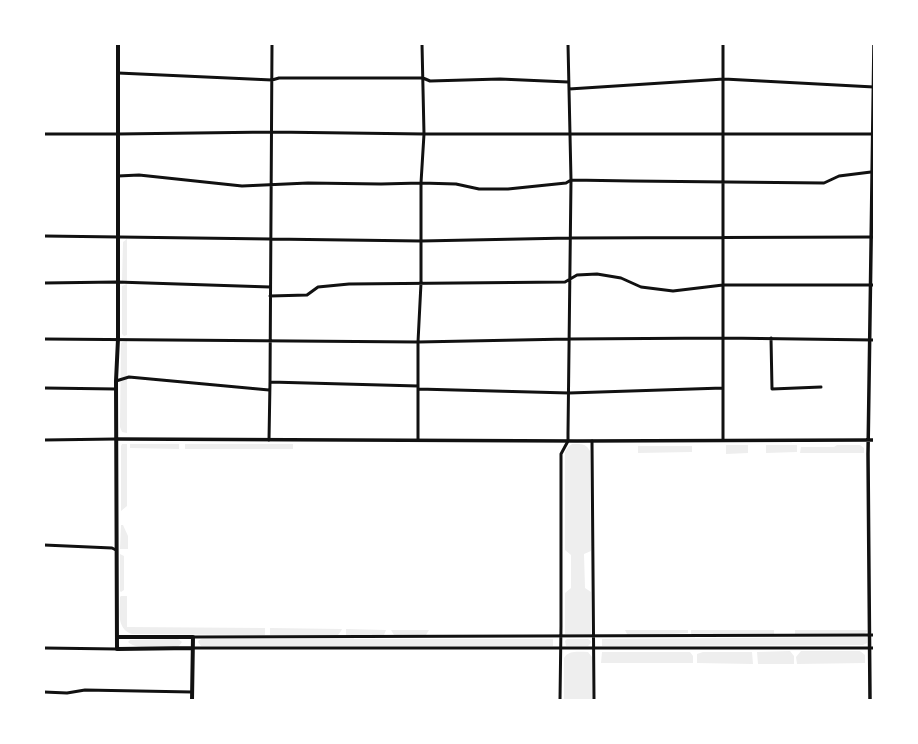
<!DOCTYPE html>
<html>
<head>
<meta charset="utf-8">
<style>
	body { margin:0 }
	#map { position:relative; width:918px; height:744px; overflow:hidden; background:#fff; font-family:"Golos Text",sans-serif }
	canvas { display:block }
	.frame { position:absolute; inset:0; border:45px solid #fff; pointer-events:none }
</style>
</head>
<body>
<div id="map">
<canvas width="918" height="744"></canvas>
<div class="frame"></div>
</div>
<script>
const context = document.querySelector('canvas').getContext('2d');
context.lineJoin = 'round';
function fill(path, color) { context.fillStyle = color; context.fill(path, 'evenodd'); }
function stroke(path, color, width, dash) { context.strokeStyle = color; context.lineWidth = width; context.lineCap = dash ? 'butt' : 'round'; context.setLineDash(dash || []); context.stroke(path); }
fill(new Path2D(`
	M127,239V281H122L123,242Z
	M127,284V335L124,336L122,334V286Z
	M127,341V433L122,432L120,427L121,344L122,342Z
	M122,444H127V506L121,511V446Z
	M130,444H179V449L130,448Z
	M185,444H293V449H185Z
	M572,444C580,444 586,443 590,451L591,551L584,554L585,588L591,592V634H565V593L571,588V555L565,550V452L568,447Z
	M726,445H748V453L726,454Z
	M766,445H797V452L766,453Z
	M837,445H860L864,448V453H800L801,447H834Z
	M638,446H692V452L638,453Z
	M121,525H123L128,536V549H120Z
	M120,554L124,556V590L121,592L120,591Z
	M121,596H127V627L265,628V635L132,634C116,629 120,611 120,597Z
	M270,628L342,629L341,631L338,635H270Z
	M346,629L386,630L384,635H346Z
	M391,630H429L426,635H394Z
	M625,630H688V633L628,636Z
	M691,630H774V634H691Z
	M795,630H867V632L864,634H795Z
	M867,637V643L863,645L602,646V639Z
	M178,639L182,642L179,646C167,647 137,651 128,642L130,640Z
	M202,639H553V646H201L198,642L199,640Z
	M567,639H588L591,641V643L588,646H566L565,641Z
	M790,651L794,656V664H758L757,652Z
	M801,651H860L865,655V663L797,664L796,657Z
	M588,652L592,657V700H564V658C568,650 580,652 588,652Z
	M602,652H690L693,656V663H601Z
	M703,652H752L753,664L697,663V654Z`), '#eee');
stroke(new Path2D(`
	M118,73L272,80L279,78H423L430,81L500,79L568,82
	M569,89L724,79L874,87
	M44,134H118L272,132L424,134H874
	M118,176L139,175L242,186L308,183L381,184L421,183L456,184L479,189H508L566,183L571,180L632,181L824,183L839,176L871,172
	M44,236L421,241L570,238L874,237
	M44,283L117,282L270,287
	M270,296L307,295L318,287L349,284L565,282L577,275L597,274L621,278L641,287L673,291L723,285H874
	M771,338L772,389L821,387
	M44,339L418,342L569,339L723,338L874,340
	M116,381L129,377L269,390
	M270,382L418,386
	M44,388L116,389
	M418,389L569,393L723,388
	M418,439V342L421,283V183L424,134L422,44
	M44,440L116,439
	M269,440L270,382L272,44
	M723,440V44
	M592,441L594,700
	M44,545L112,548L116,550
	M193,637L874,635
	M44,648L117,649
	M193,648H874
	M44,692L67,693L85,690L192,692
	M560,700L561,626V454L568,441V433L571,180L568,44`), '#111', 3);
stroke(new Path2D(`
	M116,439L577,441L874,440
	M870,700L868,454L874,44`), '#111', 3.5);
stroke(new Path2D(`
	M118,44V339L116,381L117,649L193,648
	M117,637H193L192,700`), '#111', 4);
</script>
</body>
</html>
